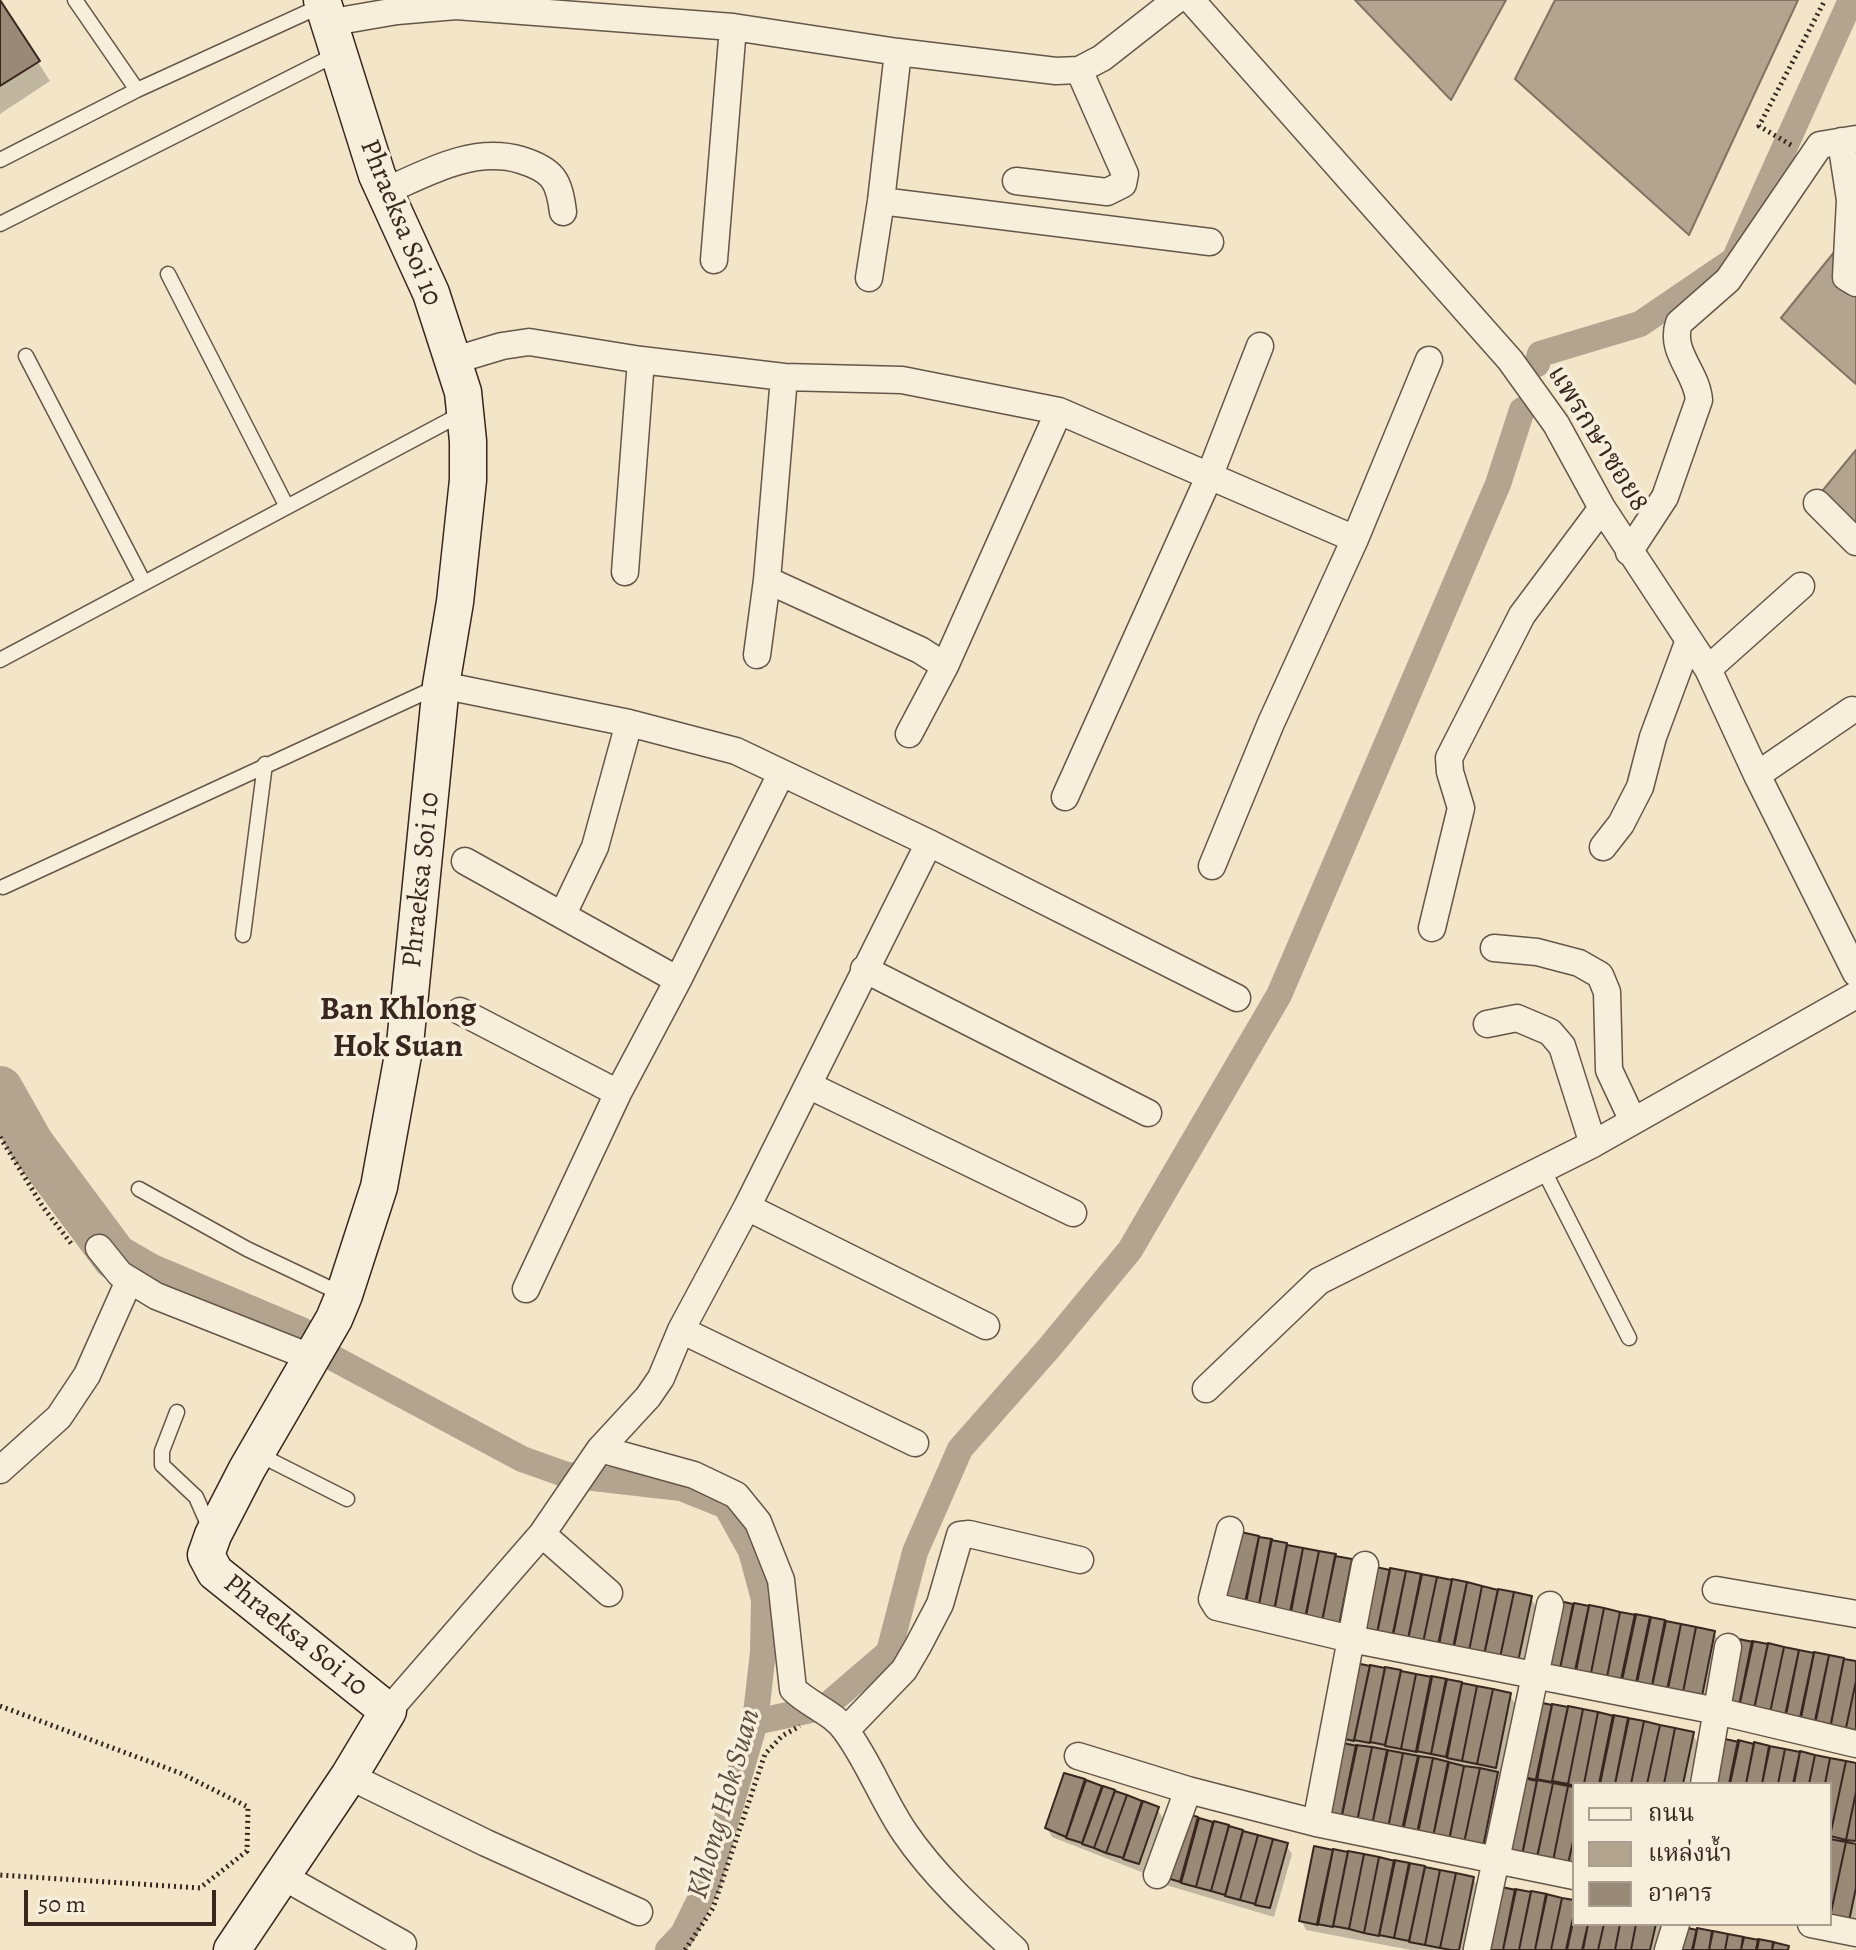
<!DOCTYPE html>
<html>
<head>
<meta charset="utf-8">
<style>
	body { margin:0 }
	#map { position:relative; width:1856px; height:1950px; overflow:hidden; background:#f2e5c8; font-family:Alegreya,"Noto Serif Thai",serif }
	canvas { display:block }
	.legend { position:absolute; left:1572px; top:1782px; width:260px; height:144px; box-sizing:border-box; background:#f7eedb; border:2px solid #ab9e90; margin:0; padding:10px 14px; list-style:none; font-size:24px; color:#38261f }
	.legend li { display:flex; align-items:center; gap:16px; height:40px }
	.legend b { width:40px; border:2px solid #ab9e90 }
	.scale { position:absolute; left:24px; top:1890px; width:192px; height:36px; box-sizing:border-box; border:4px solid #38261f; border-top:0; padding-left:10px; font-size:24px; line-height:28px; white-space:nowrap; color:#38261f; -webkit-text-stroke:6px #f7eedb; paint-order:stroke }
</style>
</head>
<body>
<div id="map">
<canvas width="1856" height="1950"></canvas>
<ul class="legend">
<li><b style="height:10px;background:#f7eedb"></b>ถนน</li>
<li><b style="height:22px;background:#b3a48f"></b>แหล่งน้ำ</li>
<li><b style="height:22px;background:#998977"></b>อาคาร</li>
</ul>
<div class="scale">50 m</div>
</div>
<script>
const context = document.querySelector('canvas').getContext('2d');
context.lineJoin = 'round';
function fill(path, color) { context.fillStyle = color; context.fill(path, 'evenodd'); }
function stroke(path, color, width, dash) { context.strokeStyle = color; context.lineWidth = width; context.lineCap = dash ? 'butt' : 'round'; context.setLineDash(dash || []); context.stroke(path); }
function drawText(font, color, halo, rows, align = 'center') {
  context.font = font + ' Alegreya,"Noto Serif Thai",serif'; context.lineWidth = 7; context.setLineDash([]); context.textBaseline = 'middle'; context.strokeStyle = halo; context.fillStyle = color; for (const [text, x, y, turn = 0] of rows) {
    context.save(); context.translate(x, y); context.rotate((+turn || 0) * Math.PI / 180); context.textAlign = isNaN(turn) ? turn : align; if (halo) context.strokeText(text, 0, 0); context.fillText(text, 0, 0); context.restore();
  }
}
const water = new Path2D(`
	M1355,0H1506L1451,100Z
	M1555,0H1798L1689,235L1515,79Z
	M1856,225V384L1781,318Z
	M1856,450V542L1814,501Z`);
fill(water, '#b3a48f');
stroke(water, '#827262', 2);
fill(new Path2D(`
	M0,3L50,81L0,114Z
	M1238,1534L1351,1561L1356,1571L1341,1644L1223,1607Z
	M1373,1568L1531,1598L1536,1608L1521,1680L1364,1650Z
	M1556,1603L1714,1633L1719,1642L1705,1714L1547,1684Z
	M1353,1665L1510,1695L1515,1704L1501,1776H1498L1502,1784L1488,1856L1342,1745Z
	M1692,1734L1698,1743L1689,1784H1574V1873L1520,1775ZM1542,1780L1570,1782V1788Z
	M1856,1766V1919L1854,1929L1830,1924V1784Z
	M1065,1775L1157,1809L1163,1818L1144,1873L1052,1837L1047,1828Z
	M1178,1814L1286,1845L1292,1854L1274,1917L1166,1885L1161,1875Z
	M1316,1848L1473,1879L1479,1888L1466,1950H1411L1306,1930L1301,1920Z
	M1574,1903V1924H1659L1661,1928L1657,1950H1486Z`), '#0003');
stroke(new Path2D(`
	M1537,364L1540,354L1640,324L1734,260L1851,0
	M335,1359L522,1459L567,1475L681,1488L726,1506L751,1551L764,1599L763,1652L755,1722L708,1883L683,1934L668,1950
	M755,1722L825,1707L889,1652L915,1552L960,1449L1049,1348L1130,1250L1279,995L1498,484L1522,410`), '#b3a48f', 26);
stroke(new Path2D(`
	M0,1089L31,1144L115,1257L148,1276L297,1339`), '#b3a48f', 46);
const building = new Path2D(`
	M0,0L40,61L0,86Z
	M1236,1531L1259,1536L1243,1612L1221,1608Z
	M1259,1537L1272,1539L1257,1615L1244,1613Z
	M1271,1540L1287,1543L1273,1618L1257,1615Z
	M1287,1545L1303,1548L1289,1623L1272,1620Z
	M1303,1548L1319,1551L1304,1626L1288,1622Z
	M1319,1551L1336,1554L1320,1630L1303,1627Z
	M1335,1556L1352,1559L1337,1636L1320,1632Z
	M1371,1566L1390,1570L1375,1644L1356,1641Z
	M1390,1568L1406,1571L1390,1647L1375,1643Z
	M1406,1571L1422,1574L1406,1649L1391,1646Z
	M1421,1574L1437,1577L1421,1652L1406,1649Z
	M1437,1577L1452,1580L1437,1655L1421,1652Z
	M1452,1579L1467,1582L1452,1657L1436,1654Z
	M1467,1582L1482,1586L1467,1661L1451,1657Z
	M1482,1586L1498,1590L1482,1665L1467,1661Z
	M1498,1589L1514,1592L1498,1667L1482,1664Z
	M1514,1592L1532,1596L1516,1671L1498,1667Z
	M1555,1600L1573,1604L1558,1679L1539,1675Z
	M1574,1603L1589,1606L1574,1681L1558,1678Z
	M1589,1605L1604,1608L1589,1683L1573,1680Z
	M1604,1608L1620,1612L1605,1687L1589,1683Z
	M1620,1612L1636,1615L1620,1690L1605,1687Z
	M1635,1614L1651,1617L1635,1692L1619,1689Z
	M1650,1617L1665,1620L1650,1695L1634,1692Z
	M1666,1621L1681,1624L1666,1699L1650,1696Z
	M1681,1624L1696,1627L1681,1702L1665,1699Z
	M1696,1627L1715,1631L1700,1706L1681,1702Z
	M1734,1638L1753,1642L1737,1717L1718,1713Z
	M1752,1641L1768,1644L1752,1719L1737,1716Z
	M1768,1643L1784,1647L1768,1722L1752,1718Z
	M1784,1647L1799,1650L1784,1725L1768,1722Z
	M1799,1650L1814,1653L1799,1728L1783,1725Z
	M1814,1652L1829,1655L1814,1730L1798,1727Z
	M1829,1655L1844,1658L1829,1733L1813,1730Z
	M1844,1659L1856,1661V1681L1844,1737L1829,1734Z
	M1351,1662L1370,1666L1354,1741L1336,1737Z
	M1370,1665L1385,1668L1370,1743L1354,1740Z
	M1385,1667L1401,1670L1385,1745L1370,1742Z
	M1401,1671L1416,1674L1401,1749L1385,1746Z
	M1416,1674L1432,1677L1417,1752L1401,1749Z
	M1431,1676L1447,1679L1431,1754L1416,1751Z
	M1446,1679L1462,1682L1446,1757L1431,1754Z
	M1856,1681V1739L1844,1737Z
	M1462,1683L1477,1686L1462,1761L1447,1758Z
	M1477,1686L1493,1689L1477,1764L1462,1761Z
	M1493,1689L1511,1693L1496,1768L1477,1764Z
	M1533,1701L1552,1705L1537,1780L1518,1776Z
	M1552,1704L1568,1707L1552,1782L1536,1779Z
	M1568,1706L1583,1709L1568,1784L1552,1781Z
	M1583,1709L1598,1712L1584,1784L1574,1786L1568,1784Z
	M1598,1712L1614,1716L1600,1784H1584Z
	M1613,1715L1629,1718L1615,1784H1599Z
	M1628,1718L1644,1721L1631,1784H1615Z
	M1644,1721L1660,1725L1647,1784H1631Z
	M1660,1725L1675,1728L1664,1784H1647Z
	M1675,1728L1694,1732L1683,1784H1664Z
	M1720,1738L1739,1742L1730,1784H1710Z
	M1738,1740L1754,1744L1746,1784H1729Z
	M1338,1742L1357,1746L1341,1820L1322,1817Z
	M1754,1742L1770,1746L1762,1784H1746Z
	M1356,1745L1372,1747L1357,1822L1341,1819Z
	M1769,1746L1785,1749L1778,1784H1762Z
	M1372,1747L1388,1750L1372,1825L1357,1822Z
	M1785,1749L1800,1752L1794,1784H1778Z
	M1387,1750L1403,1753L1388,1828L1372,1825Z
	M1800,1751L1815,1755L1809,1784H1793Z
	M1403,1753L1419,1756L1403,1831L1388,1828Z
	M1815,1755L1830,1758L1825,1784H1809Z
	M1418,1756L1433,1758L1418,1833L1402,1830Z
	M1433,1758L1449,1762L1433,1837L1417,1833Z
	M1830,1758L1846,1761L1830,1836V1784H1825Z
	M1846,1761L1856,1763V1792L1846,1840L1830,1836Z
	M1448,1762L1464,1766L1449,1841L1433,1837Z
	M1464,1766L1480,1768L1464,1843L1449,1840Z
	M1480,1768L1498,1772L1483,1847L1464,1843Z
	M1064,1773L1085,1779L1066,1837L1045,1828Z
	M1519,1777L1537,1781L1522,1856L1503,1852Z
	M1086,1780L1102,1786L1082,1843L1066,1838Z
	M1537,1780L1553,1783L1537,1858L1522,1855Z
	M1553,1783L1568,1786L1553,1861L1537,1857Z
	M1103,1786L1115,1790L1094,1848L1082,1844Z
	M1568,1786L1574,1787V1837L1568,1864L1553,1861Z
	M1115,1791L1127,1795L1106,1853L1094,1848Z
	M1856,1792V1841L1846,1840Z
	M1127,1795L1142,1801L1123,1858L1106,1853Z
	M1143,1801L1159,1807L1139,1864L1123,1859Z
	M1177,1811L1198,1817L1180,1882L1158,1875Z
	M1199,1818L1213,1822L1196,1887L1181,1883Z
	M1214,1821L1229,1825L1211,1891L1196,1887Z
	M1229,1826L1243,1830L1225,1895L1211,1891Z
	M1243,1831L1258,1835L1240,1900L1225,1896Z
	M1258,1835L1273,1839L1255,1904L1240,1900Z
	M1574,1837V1865L1568,1864Z
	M1273,1839L1288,1843L1270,1908L1255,1905Z
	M1830,1839L1846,1842L1830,1917Z
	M1846,1842L1856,1844V1888L1849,1921L1830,1917Z
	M1314,1846L1333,1850L1318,1925L1299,1921Z
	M1333,1849L1348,1852L1333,1927L1317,1924Z
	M1348,1851L1364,1854L1349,1929L1333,1926Z
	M1364,1854L1379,1857L1364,1933L1349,1929Z
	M1379,1857L1395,1861L1379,1936L1364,1933Z
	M1394,1860L1410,1863L1394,1938L1379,1935Z
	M1409,1863L1425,1866L1409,1941L1394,1938Z
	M1425,1867L1440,1870L1425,1945L1409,1942Z
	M1440,1870L1456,1873L1440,1948L1425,1945Z
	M1456,1873L1474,1877L1459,1950H1451L1440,1948Z
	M1497,1886L1516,1890L1503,1950H1484Z
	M1515,1889L1531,1892L1519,1950H1503Z
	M1531,1891L1547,1894L1535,1950H1519Z
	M1546,1894L1562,1898L1551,1950H1535Z
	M1562,1898L1574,1900V1917L1567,1950H1551Z
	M1574,1913V1924H1588L1583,1950H1566Z
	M1588,1924H1604L1598,1950H1582Z
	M1604,1924H1620L1615,1950H1598Z
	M1620,1924H1636L1631,1950H1615Z
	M1636,1924H1656L1650,1950H1631Z
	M1678,1926L1697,1930L1693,1950H1673Z
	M1697,1928L1712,1931L1709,1950H1692Z
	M1713,1931L1728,1934L1725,1950H1709Z
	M1728,1934L1744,1937L1741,1950H1725Z
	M1743,1937L1759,1940L1757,1950H1741Z
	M1758,1939L1774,1942L1772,1950H1756Z
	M1773,1942L1789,1946L1788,1950H1772Z`);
fill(building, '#998977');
stroke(building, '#38261f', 2);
const lane = new Path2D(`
	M75,0L137,90
	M0,160L137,90L323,5
	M0,224L337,54
	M168,274L287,507
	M26,356L144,583
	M0,660L465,412
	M3,887L439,686
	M243,935L265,764
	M1542,1167L1629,1338
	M139,1189L247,1249L344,1295
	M177,1412L162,1451V1465L196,1497L211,1531
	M256,1453L347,1499`);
const street = new Path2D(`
	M1191,0L1510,360L1556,424L1602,508L1708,669L1757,775L1856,973
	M327,23L397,11L456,6L733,27L898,52L1056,71L1079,70L1102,58L1176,0
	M1841,141L1850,200L1846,277L1856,283
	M1016,181L1107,192L1123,184L1125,174L1079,70
	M386,191C428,172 474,146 521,160C553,170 559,180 563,212
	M881,201L1210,242
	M714,260L733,27
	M869,278L881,201L898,52
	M452,361L502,346L529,342L641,360L784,377L902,380L1059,411L1355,539L1429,360
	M784,377L767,580L920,650L945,666L1059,411
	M1817,503L1856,542
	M1629,552L1665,497L1699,400C1697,372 1669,352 1679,323L1728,280L1820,145L1856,139
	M625,572L641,360
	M757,655L767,580
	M1708,669L1801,586
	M441,685L629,723L736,751L929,843L1237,998
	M909,734L945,666
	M1757,775L1852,710
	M1065,797L1209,477L1260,346
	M929,843L747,1207L681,1330L661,1378L648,1397L600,1449L694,1475L736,1495L758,1522L781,1580L793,1689C809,1705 833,1712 846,1731C869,1762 883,1801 905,1833C935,1877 976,1914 1015,1950
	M1603,847L1621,824L1640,787L1653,737L1689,640
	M465,861L678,980
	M1212,866L1271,723L1355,539
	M563,914L595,847L629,723
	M1432,928L1461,808L1450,772L1449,758L1522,615L1602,508
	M1494,948L1537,952L1579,963L1600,975L1607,992L1609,1070L1633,1121
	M864,969L1148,1113
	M460,1011L618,1093
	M1487,1024L1517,1018L1550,1032L1562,1046L1593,1144
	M808,1085L1073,1213
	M747,1207L986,1326
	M99,1248L120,1274L156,1296L310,1357
	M526,1289L618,1093L678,980L781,774
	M681,1330L915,1443
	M1206,1389L1319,1281L1593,1144L1856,995
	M0,1470L59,1417L87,1375L129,1281
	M1230,1530L1212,1599L1217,1607L1351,1639L1717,1711L1856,1744
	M542,1534L609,1593
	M1716,1590L1856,1614
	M388,1711L542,1534L600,1449
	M846,1730L904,1670L918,1646L940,1604L960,1535L969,1534L1080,1560
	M1078,1756L1188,1790L1316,1823L1574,1876
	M349,1776L486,1843L639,1912
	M1704,1784L1728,1647
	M1316,1823L1365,1565
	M1157,1875L1188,1790
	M282,1876L403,1944
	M1811,1924L1856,1933
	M1477,1949L1550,1605
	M1668,1950L1676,1924`);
const secondary = new Path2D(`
	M232,1950L349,1776L388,1711L215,1572L206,1555L213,1535L247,1469L334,1319L344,1295L379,1187L405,1044L441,685L455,602L468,480V441L463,392L431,293L377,175L322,0`);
stroke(lane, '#665649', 17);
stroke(street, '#665649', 29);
stroke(secondary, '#38261f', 39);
stroke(new Path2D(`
	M1791,145L1759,126L1825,0
	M0,1137L43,1207L73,1246
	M0,1706L180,1773L248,1807L247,1851L200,1888L0,1875
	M685,1950L713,1908L765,1754L782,1736L800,1726`), '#38261f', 5, [2, 4]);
stroke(lane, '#f7eedb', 14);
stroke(street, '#f7eedb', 26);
stroke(secondary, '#f7eedb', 36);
drawText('28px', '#38261f', '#f7eedb', [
	["Phraeksa Soi 10",400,223,68],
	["แพรกษาซอย8",1597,439,58],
	["Phraeksa Soi 10",422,880,-84],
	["Phraeksa Soi 10",295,1636,39]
]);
drawText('italic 30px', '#5d4c41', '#f7eedb', [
	["Khlong Hok Suan",725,1804,-74]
]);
drawText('bold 32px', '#38261f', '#f7eedb', [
	["Ban Khlong",398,1011],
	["Hok Suan",398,1048]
]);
</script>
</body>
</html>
